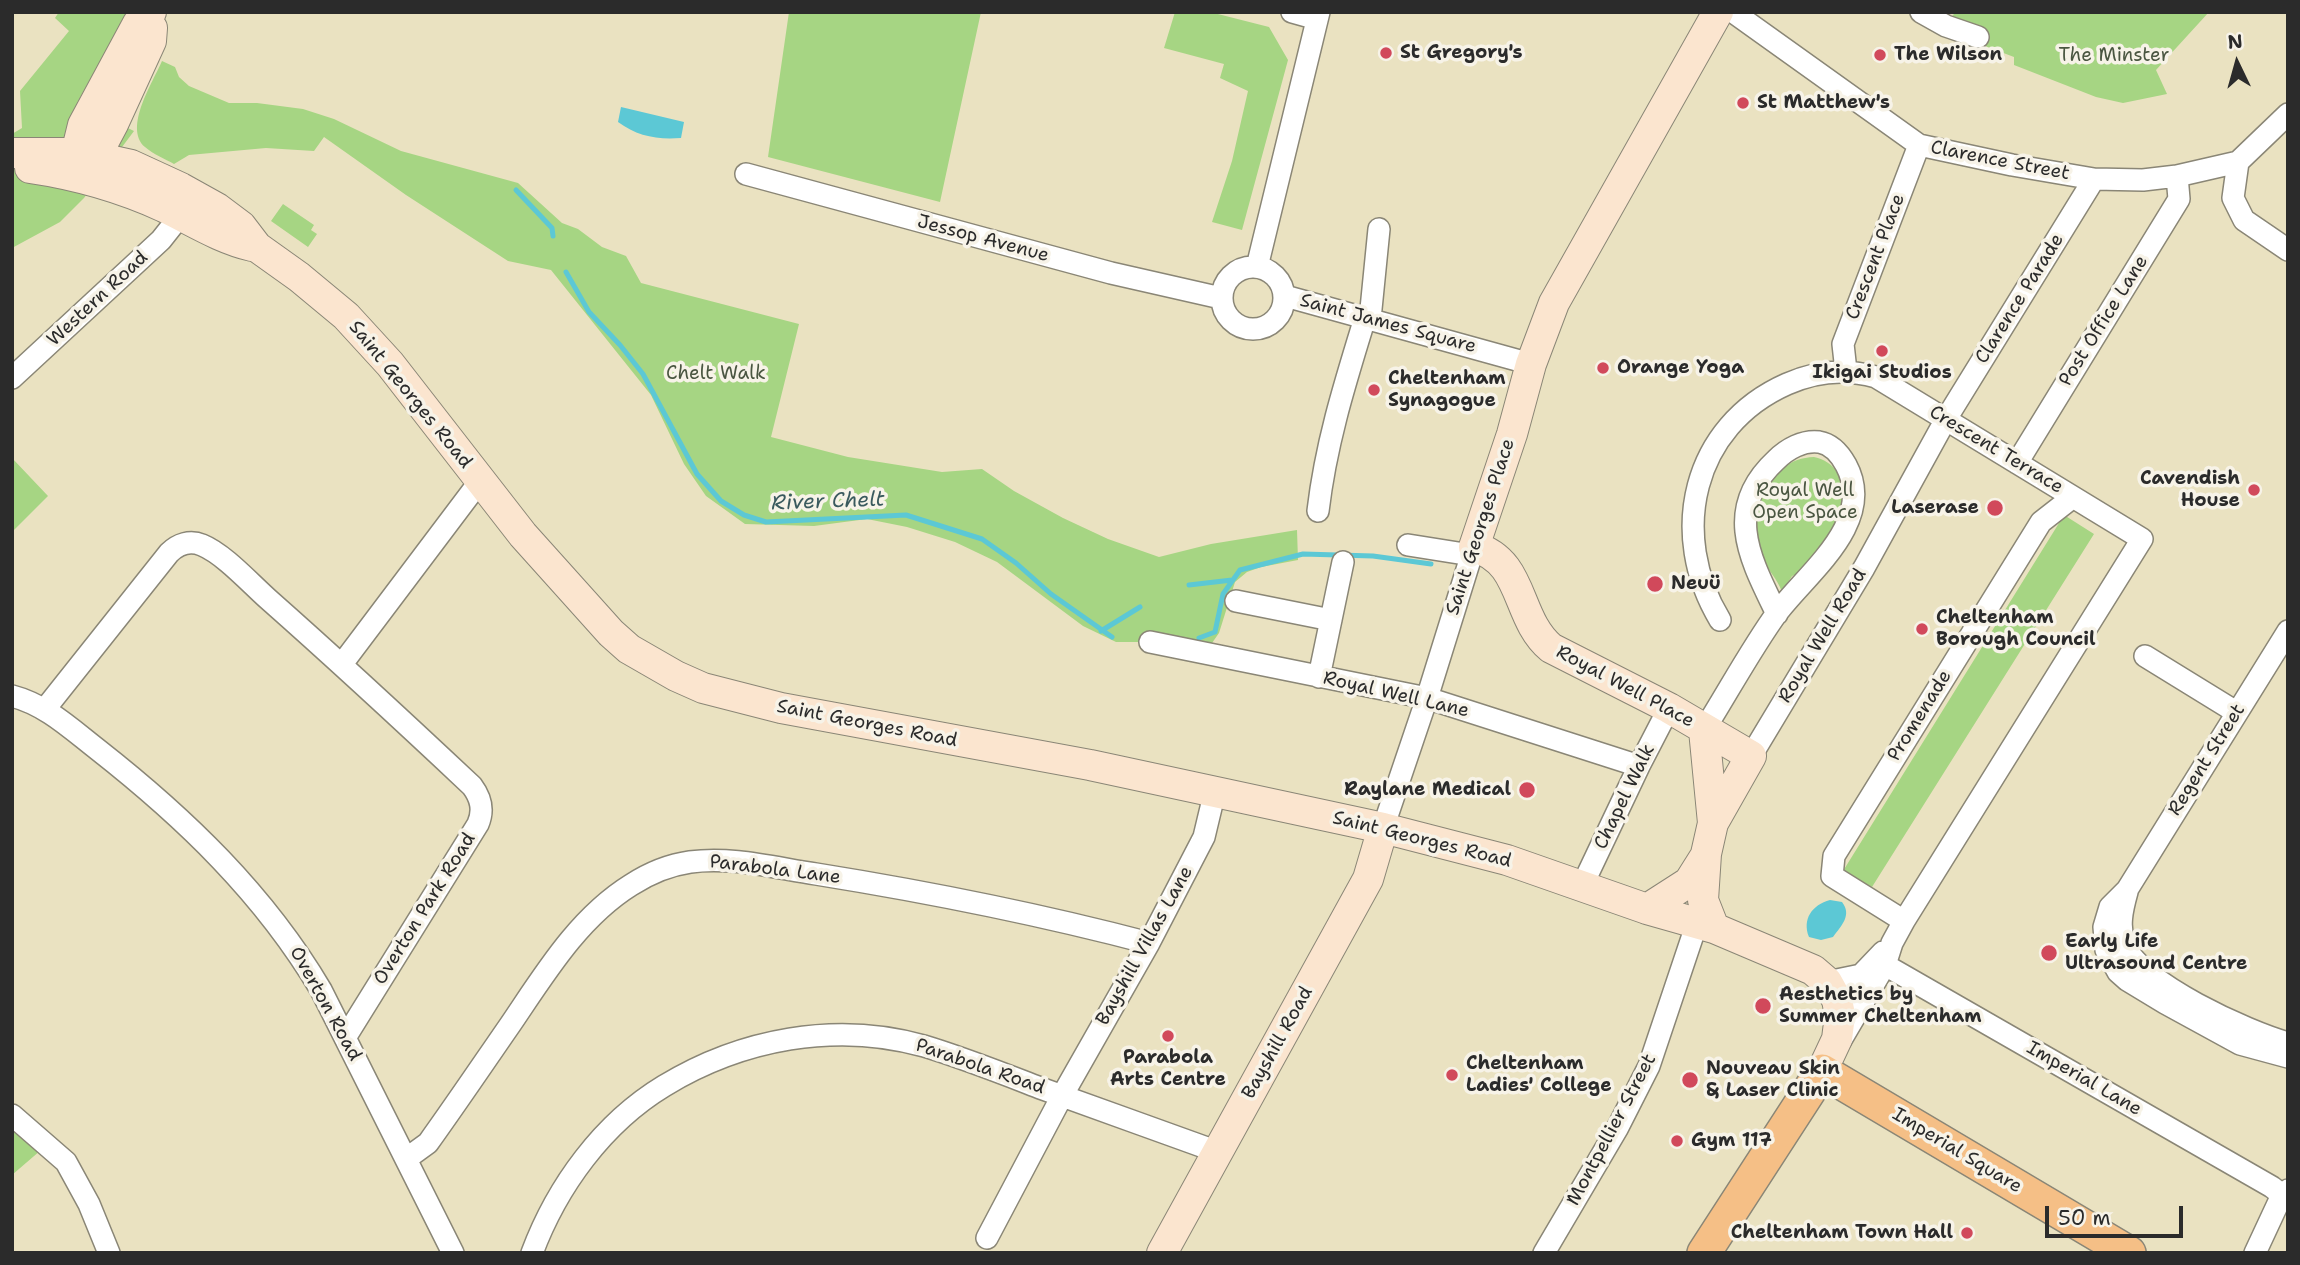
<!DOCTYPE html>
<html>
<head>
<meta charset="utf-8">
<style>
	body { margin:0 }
	#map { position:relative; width:2300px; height:1265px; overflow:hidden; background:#eae2c1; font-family:"Shantell Sans",sans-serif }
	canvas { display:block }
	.frame { position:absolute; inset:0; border:14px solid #2b2b2b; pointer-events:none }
	.north { position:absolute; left:2202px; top:28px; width:70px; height:70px; -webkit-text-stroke:5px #f7f3e8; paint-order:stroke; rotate:355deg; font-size:19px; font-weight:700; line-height:28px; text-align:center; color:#2b2b2b }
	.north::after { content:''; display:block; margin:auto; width:24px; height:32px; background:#2b2b2b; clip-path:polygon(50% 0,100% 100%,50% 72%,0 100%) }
	.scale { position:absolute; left:2045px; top:1206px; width:138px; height:32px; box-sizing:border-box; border:4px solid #2b2b2b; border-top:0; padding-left:9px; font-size:21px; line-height:24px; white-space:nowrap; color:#2b2b2b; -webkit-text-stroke:5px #f7f3e8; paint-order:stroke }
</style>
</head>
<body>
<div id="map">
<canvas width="2300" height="1265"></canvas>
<div class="frame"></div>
<div class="north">N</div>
<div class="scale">50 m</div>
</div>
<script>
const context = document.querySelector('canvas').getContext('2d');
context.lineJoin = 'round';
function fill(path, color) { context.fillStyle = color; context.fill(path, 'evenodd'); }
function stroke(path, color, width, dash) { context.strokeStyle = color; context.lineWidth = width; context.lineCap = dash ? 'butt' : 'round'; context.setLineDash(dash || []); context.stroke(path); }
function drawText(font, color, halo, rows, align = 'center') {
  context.font = font + ' "Shantell Sans",sans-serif'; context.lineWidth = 7; context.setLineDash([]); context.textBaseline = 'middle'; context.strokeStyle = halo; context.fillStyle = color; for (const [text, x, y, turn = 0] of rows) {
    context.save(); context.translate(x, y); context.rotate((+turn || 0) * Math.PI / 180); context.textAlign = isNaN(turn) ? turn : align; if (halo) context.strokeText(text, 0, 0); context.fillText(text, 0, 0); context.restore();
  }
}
fill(new Path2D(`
	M59,12H128L77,103L134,131L84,198L60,222L12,248V134L22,128L20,91L69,31L55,18Z
	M789,12H981L940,202L768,157Z
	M1175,12H1210L1269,27L1288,60L1242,230L1212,222L1232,161L1248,91L1220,78L1224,64L1164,48Z
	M1955,12H2209L2156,70L2167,94L2123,103L2096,97L2014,65V57L1985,46L1978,37L1949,22Z
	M162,61L175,67L179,77L189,86L229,103H257L303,109L334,119L401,151L518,183L562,223L578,229L602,247L626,256L641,283L799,324L771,437L848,457L942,472L982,469L1014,491L1063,518L1108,539L1159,557L1211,544L1297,530L1298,560L1261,567L1247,572L1235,582L1219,633L1205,653L1150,642H1116L1083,626L997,562L955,542L907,527L867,519L814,526L745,524L706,496L684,464L651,395L551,270L508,261L406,195L324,137L314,151L266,148L189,155L174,164C165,159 153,154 145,147C123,128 153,82 162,61Z
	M283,204L314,225L311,230L317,234L308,247L271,221Z
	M1814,457C1836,462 1840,476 1848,496L1832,537L1800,573L1792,576L1782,592C1777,578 1768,571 1763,559C1745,520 1766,458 1814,457Z
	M12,458L48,496L12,532Z
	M2064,515L2094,534L1872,887L1843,871Z
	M12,1115L48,1144L12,1175Z`), '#a6d583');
fill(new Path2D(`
	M621,107L684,122L681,138C657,140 637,136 618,122Z
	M1830,900L1842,902C1852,915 1842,925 1833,937L1821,940L1809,937C1802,919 1812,905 1830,900Z`), '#5cc8d5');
stroke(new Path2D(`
	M516,190L552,228L553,236
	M566,272L589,312L620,345L643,374L697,474L721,501L744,515L766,522L906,515L982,539L1016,563L1051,594L1112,637
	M1189,585L1232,580
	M1101,631L1140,607
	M1199,638L1215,632L1223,594L1240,570L1303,554L1373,556L1431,564`), '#5cc8d5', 5);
const street = new Path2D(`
	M1292,12L1317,19
	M1733,12L1919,145L2012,165L2094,179L2143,180L2177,176L2238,162L2288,114
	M1921,12L1946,26L1978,37
	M2238,162L2233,198L2244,220L2288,250
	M746,174L1111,273L1221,298
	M1257,267L1319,12
	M1222 298a31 31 0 1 1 62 0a31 31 0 1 1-62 0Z
	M1285,296L1531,364
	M1370,319L1379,229
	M1846,371L1843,344L1919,145
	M12,378L161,240L180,216
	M2017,463L2179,199L2177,176
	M1318,511C1326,443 1345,383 1365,318
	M1408,545L1471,555
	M1236,601L1331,620
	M1720,620C1668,534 1692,426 1787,384C1816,371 1845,368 1876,377L2142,539L1904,921L1892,943L1885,965L1841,1040
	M2288,631L2127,890L2110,907L2104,927L2106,950L2118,972L2127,980L2165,1003L2240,1044L2288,1057
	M1150,642L1427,698L1639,766
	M2145,656L2236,712
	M342,664L480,481
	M1319,677L1343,562
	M12,696C46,705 70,728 97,749C185,818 264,894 321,990L453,1253
	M45,709L169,553C178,544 190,540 202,545C224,554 250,583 268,599C337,660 405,723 472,786C481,798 484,810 478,824L345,1038
	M1704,730C1728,692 1751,649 1777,613C1807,573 1877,522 1846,465C1840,454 1831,444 1819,442C1803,440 1787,449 1776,460C1722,510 1751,560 1777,614
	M1751,756L1864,568L1946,419L2094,179
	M1383,828L1427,698L1474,547
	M1582,886L1639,766L1669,708
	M2127,892C2122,910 2118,927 2125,945C2140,983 2248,1032 2288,1043
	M1904,921L1832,876L1834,856L2041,522L2073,497
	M1885,965L2272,1187L2282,1195
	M1827,982L1861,975L1883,952
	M12,1115L66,1162L89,1204L109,1253
	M406,1159L428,1143C456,1104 483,1064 510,1025C544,975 578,918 631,885C648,874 669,865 690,862C731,856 775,868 816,874C928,892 1039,914 1149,943
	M987,1238L1062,1096L1149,943L1204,837L1215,791
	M532,1253C557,1186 603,1123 664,1086C741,1039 836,1021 924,1046C964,1058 1004,1074 1043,1089C1101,1110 1160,1131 1218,1152
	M1544,1253L1617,1129L1649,1066L1697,923
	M2255,1253L2282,1195L2288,1190`);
const secondary = new Path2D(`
	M12,153H76L131,165L181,188L217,208L241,226L257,247L299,277L346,316L390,364L523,535L611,633L629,649L676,676L703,688L781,708L1090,765L1383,828L1507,860L1647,909L1714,928L1813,970L1827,982L1837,1000L1840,1015L1837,1039L1822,1071
	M30,168C78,175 120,187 164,207C193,221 221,239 252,246
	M72,170L83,125L138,23L148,18L151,12
	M87,173L113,124L151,41L152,28
	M1704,730L1713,823
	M1647,909L1689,882L1706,855
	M1714,928L1703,900L1706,854L1713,823L1751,756L1669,708L1551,648C1515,618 1525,561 1474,547L1512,434L1531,364L1554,303L1718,12
	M1162,1253L1368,879L1383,828`);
const primary = new Path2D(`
	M1704,1253L1822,1071L2129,1253`);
stroke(street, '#8a8676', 24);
stroke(secondary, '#8a8676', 32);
stroke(primary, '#8a8676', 36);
stroke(street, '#fff', 21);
stroke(secondary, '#fbe5cf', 30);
stroke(primary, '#f5bf86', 33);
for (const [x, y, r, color] of [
	[1386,53,7,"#d1495b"],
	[1880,55,7,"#d1495b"],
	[1743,103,7,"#d1495b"],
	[1882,351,7,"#d1495b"],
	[1603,368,7,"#d1495b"],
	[1374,390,7,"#d1495b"],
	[2254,490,7,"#d1495b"],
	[1995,508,9,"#d1495b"],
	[1655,584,9,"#d1495b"],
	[1922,629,7,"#d1495b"],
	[1527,790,9,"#d1495b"],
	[2049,953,9,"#d1495b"],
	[1763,1006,9,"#d1495b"],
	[1168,1036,7,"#d1495b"],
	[1452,1075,7,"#d1495b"],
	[1690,1080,9,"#d1495b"],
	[1677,1141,7,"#d1495b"],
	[1967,1233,7,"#d1495b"]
]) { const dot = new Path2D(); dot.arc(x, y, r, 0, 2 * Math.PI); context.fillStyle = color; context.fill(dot); stroke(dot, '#f7f3e8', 2.5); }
drawText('bold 19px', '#2b2b2b', '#f7f3e8', [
	["St Gregory's",1400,53],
	["The Wilson",1894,55],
	["St Matthew's",1757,103],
	["Orange Yoga",1617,368],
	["Ikigai Studios",1882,373,"center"],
	["Cheltenham",1388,379],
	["Synagogue",1388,401],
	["Cavendish",2240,479,"right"],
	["House",2240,501,"right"],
	["Laserase",1979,508,"right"],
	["Neuü",1671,584],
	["Cheltenham",1936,618],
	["Borough Council",1936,640],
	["Raylane Medical",1511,790,"right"],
	["Early Life",2065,942],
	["Ultrasound Centre",2065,964],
	["Aesthetics by",1779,995],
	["Summer Cheltenham",1779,1017],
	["Parabola",1168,1058,"center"],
	["Arts Centre",1168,1080,"center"],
	["Cheltenham",1466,1064],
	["Ladies' College",1466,1086],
	["Nouveau Skin",1706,1069],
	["& Laser Clinic",1706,1091],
	["Gym 117",1691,1141],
	["Cheltenham Town Hall",1953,1233,"right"]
], 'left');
drawText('19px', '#4a5641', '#f7f3e8', [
	["The Minster",2114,56],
	["Chelt Walk",716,374],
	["Royal Well",1805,491],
	["Open Space",1805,513]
]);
drawText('19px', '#2b2b2b', '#f7f3e8', [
	["Clarence Street",2000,161,11],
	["Jessop Avenue",983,239,15],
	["Crescent Place",1876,257,-69],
	["Western Road",98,299,-43],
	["Clarence Parade",2020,299,-58],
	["Post Office Lane",2104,321,-58],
	["Saint James Square",1388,324,15],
	["Saint Georges Road",410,395,51],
	["Crescent Terrace",1996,450,31],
	["Saint Georges Place",1481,527,-72],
	["Royal Well Road",1823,636,-59],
	["Royal Well Place",1625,687,28],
	["Royal Well Lane",1396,695,13],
	["Promenade",1920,716,-58],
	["Saint Georges Road",867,724,11],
	["Regent Street",2207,760,-58],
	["Chapel Walk",1625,797,-64],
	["Saint Georges Road",1422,840,14],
	["Parabola Lane",775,870,7],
	["Overton Park Road",425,909,-58],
	["Bayshill Villas Lane",1145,946,-61],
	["Overton Road",325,1004,61],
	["Bayshill Road",1278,1043,-61],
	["Parabola Road",980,1067,19],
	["Imperial Lane",2084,1079,30],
	["Montpellier Street",1612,1130,-62],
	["Imperial Square",1957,1151,31]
]);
drawText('italic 21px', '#3a5a5e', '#f7f3e8', [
	["River Chelt",828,502,-2]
]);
</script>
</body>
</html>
